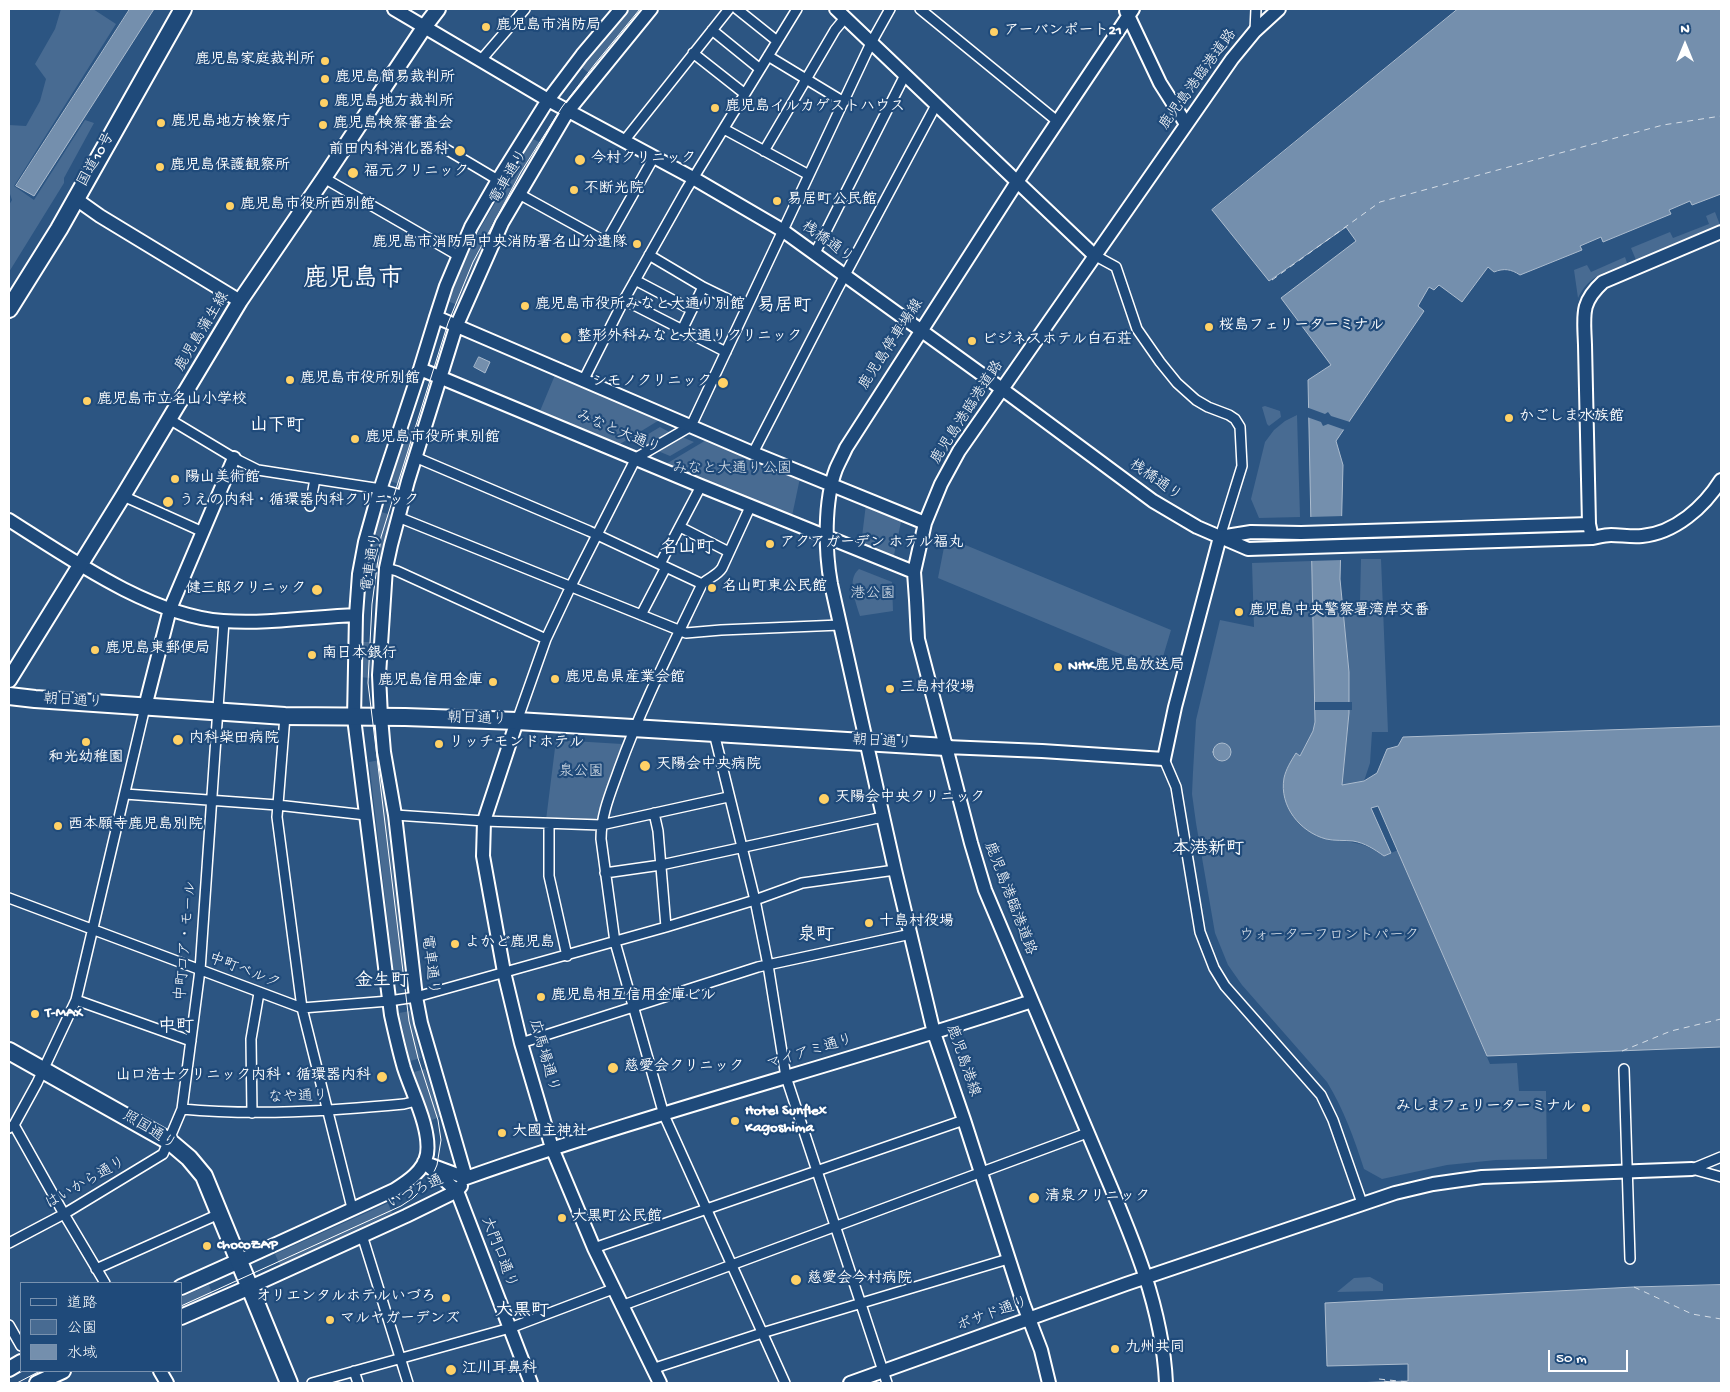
<!DOCTYPE html>
<html>
<head>
<meta charset="utf-8">
<style>
	body { margin:0 }
	#map { position:relative; width:1730px; height:1392px; overflow:hidden; background:#2c5582; font-family:"Gochi Hand","Klee One",sans-serif }
	canvas { display:block }
	.frame { position:absolute; inset:0; border:10px solid #fff; pointer-events:none }
	.legend { position:absolute; left:20px; top:1282px; width:162px; height:90px; box-sizing:border-box; background:#1f4a7a; border:1px solid #7992af; margin:0; padding:6px 9px; list-style:none; font-size:15px; color:#fff }
	.legend li { display:flex; align-items:center; gap:10px; height:25px }
	.legend b { width:25px; border:1px solid #7992af }
	.north { position:absolute; left:1660px; top:20px; width:50px; height:50px; -webkit-text-stroke:4px #1f4a7a; paint-order:stroke; rotate:0deg; font-size:14px; font-weight:700; line-height:20px; text-align:center; color:#fff }
	.north::after { content:''; display:block; margin:auto; width:18px; height:22px; background:#fff; clip-path:polygon(50% 0,100% 100%,50% 72%,0 100%) }
	.scale { position:absolute; left:1548px; top:1350px; width:80px; height:22px; box-sizing:border-box; border:2px solid #fff; border-top:0; padding-left:6px; font-size:15px; line-height:18px; white-space:nowrap; color:#fff; -webkit-text-stroke:4px #1f4a7a; paint-order:stroke }
</style>
</head>
<body>
<div id="map">
<canvas width="1730" height="1392"></canvas>
<div class="frame"></div>
<ul class="legend">
<li><b style="height:6px;background:#1f4a7a"></b>道路</li>
<li><b style="height:14px;background:#486b92"></b>公園</li>
<li><b style="height:14px;background:#748fad"></b>水域</li>
</ul>
<div class="north">N</div>
<div class="scale">50 m</div>
</div>
<script>
const context = document.querySelector('canvas').getContext('2d');
context.lineJoin = 'round';
function fill(path, color) { context.fillStyle = color; context.fill(path, 'evenodd'); }
function stroke(path, color, width, dash) { context.strokeStyle = color; context.lineWidth = width; context.lineCap = dash ? 'butt' : 'round'; context.setLineDash(dash || []); context.stroke(path); }
function drawText(font, color, halo, rows, align = 'center') {
  context.font = font + ' "Gochi Hand","Klee One",sans-serif'; context.lineWidth = 4.5; context.setLineDash([]); context.textBaseline = 'middle'; context.strokeStyle = halo; context.fillStyle = color; for (const [text, x, y, turn = 0] of rows) {
    context.save(); context.translate(x, y); context.rotate((+turn || 0) * Math.PI / 180); context.textAlign = isNaN(turn) ? turn : align; if (halo) context.strokeText(text, 0, 0); context.fillText(text, 0, 0); context.restore();
  }
}
fill(new Path2D(`
	M61,9H93L116,24L14,186L34,200L85,120L94,123L64,178V183L9,272V205L12,200L9,191V125L26,126L40,101L46,79L35,64L55,29Z
	M630,9H646L590,74L581,67Z
	M533,139L543,144L491,232L470,273L458,305L447,301L460,269L481,227Z
	M1715,212L1720,225L1636,260L1631,248L1670,232L1673,238L1709,224L1706,216Z
	M1625,257L1627,263C1604,274 1590,274 1578,298L1574,270L1587,265L1591,272Z
	M555,375L661,419L620,444L540,411Z
	M1265,406L1280,411L1281,417L1269,426L1267,424L1262,407Z
	M1297,415L1300,517L1259,518L1251,499L1265,442L1274,430L1285,421Z
	M660,427L671,433L647,447L635,442Z
	M407,428L417,432L401,485L390,481Z
	M682,437L694,442L670,456L658,451Z
	M708,439L800,478L792,516L666,464Z
	M866,504L897,518L901,522L894,555L890,557L861,545Z
	M381,512L392,515L383,545L378,574L367,572L372,542Z
	M946,537L1171,630L1159,670L938,578Z
	M1361,559H1381L1388,732H1372L1370,763L1364,781L1342,786L1349,713V672L1342,604L1360,602Z
	M1312,561L1315,722L1313,731L1300,756L1296,753L1327,840C1350,841 1364,842 1384,856L1398,850L1490,1064L1517,1063L1519,1091H1546L1547,1159L1496,1160L1447,1165L1382,1179L1364,1169C1354,1138 1344,1110 1327,1082L1242,985L1228,965L1215,933L1196,823L1192,794L1193,772L1196,720L1220,620L1254,627L1252,563Z
	M859,569L892,582L893,611L860,616C856,602 846,580 859,569Z
	M362,642H373L370,678L359,677Z
	M556,740L622,744L597,818L593,821L546,820Z
	M380,760L405,973L394,974L369,762Z
	M410,1011L421,1058L410,1061L399,1013Z
	M425,1069L440,1117L429,1121L414,1072Z
	M388,1203L392,1213L280,1265L275,1254Z
	M1370,1277L1383,1284V1291L1337,1292L1354,1278Z
	M209,1285L213,1295L181,1309V1297Z`), '#486b92');
const water = new Path2D(`
	M130,9H154L34,196L16,186Z
	M1458,9H1721V194L1692,205L1690,201L1669,210L1671,214L1603,242L1601,237L1580,246L1582,250L1520,275C1511,269 1504,268 1494,272L1488,267L1462,302L1439,285L1434,290L1429,287L1418,306L1424,311L1336,441L1343,465L1340,579L1349,672V713L1342,785L1364,781L1377,773L1387,749L1398,746L1403,737L1721,726V1047L1487,1056L1378,806L1371,808L1391,853L1384,856C1374,849 1365,843 1353,841C1344,840 1334,841 1326,839C1300,832 1279,806 1284,778C1286,769 1291,761 1296,753L1300,756L1313,731L1315,722L1308,380L1331,365L1281,298L1356,241L1346,227L1269,281L1212,210Z
	M479,357L490,362L485,373L474,367Z
	M1213 752a9 9 0 1 1 18 0a9 9 0 1 1-18 0Z
	M1721,1285V1383H1353L1408,1381V1364L1327,1366L1325,1303L1634,1287Z`);
fill(water, '#748fad');
stroke(water, '#acbcce', 1);
fill(new Path2D(`
	M1306,407L1325,414L1328,412L1331,416L1350,422L1345,430L1328,424L1323,426L1321,422L1307,417Z
	M1344,516L1343,560L1309,561V517Z
	M1315,702H1352V710H1315Z`), '#2c5582');
stroke(new Path2D(`
	M1272,280L1380,202L1663,125L1721,116
	M1622,1051L1671,1031L1721,1019
	M1634,1287L1692,1314L1721,1319
	M1379,1379L1418,1383
	M1384,1381L1395,1383
	M1390,1381L1402,1383`), '#d5dde6', 1, [6, 5]);
const street = new Path2D(`
	M737,9L777,41
	M920,9L1057,121
	M712,30L760,69
	M1255,31L1256,9
	M693,53L745,94
	M768,56L844,102
	M481,60L525,9
	M724,129L809,175
	M624,141L729,9
	M444,148L498,180
	M764,151L835,30L845,18
	M324,178L459,256
	M519,194L606,242L654,157
	M815,253L905,75
	M649,255L703,287L746,308
	M1094,255L1116,267L1137,329L1160,362L1177,383L1196,400L1208,407L1229,415L1235,419L1240,427L1242,466L1220,537
	M635,280L692,310
	M624,300L726,352
	M682,330L703,287
	M583,381L624,300L686,190L797,9
	M169,419L234,458L258,470L381,489L404,496
	M753,453L837,290L936,105
	M415,457L589,531L702,584
	M123,496L203,532
	M751,505L722,568C717,576 709,577 702,584C673,645 642,705 619,769C611,792 601,814 601,839L615,942L664,1115L785,1383
	M310,506L315,479
	M398,517L686,633L721,630L840,625
	M680,527L729,552
	M660,564L701,486
	M386,568L397,571L546,639
	M641,615L666,567
	M285,716L277,817L302,1008L352,1208
	M517,721L546,639L571,586L636,458L691,426L871,43L890,9
	M714,733L755,900L768,965L786,1077L887,1383
	M1164,759L1176,787L1200,932L1214,968L1225,986L1321,1095L1333,1120L1362,1203
	M125,794L277,805L366,815
	M654,813L658,831L666,927
	M395,815L484,821L601,825L728,797
	M549,824V876L567,956
	M605,873L661,865L883,817
	M9,898L302,1008L389,1001L416,997L666,927L755,900L802,883L895,870
	M76,1000L191,1041
	M521,1043L758,967L911,934
	M1624,1069L1630,1259
	M182,1109C256,1116 329,1111 404,1104L416,1101
	M252,1113L251,1039L259,993
	M14,1125L64,1214L105,1283
	M9,1128L14,1125L37,1083L76,1000L145,707
	M1692,1169L1721,1157
	M1692,1169L1721,1177
	M362,1235L408,1383
	M9,1243L64,1214L163,1154L182,1109L200,970L224,621
	M594,1248L964,1120
	M96,1269L219,1214
	M621,1306L1087,1133
	M9,1325L21,1346
	M652,1369L762,1333L1008,1259
	M354,1371L358,1383
	M312,1383L510,1328L613,1289`);
const secondary = new Path2D(`
	M394,9L548,100L693,178L782,230L1002,389L1153,501L1197,527L1248,549L1592,538C1598,537 1604,535 1611,535C1621,535 1631,537 1642,536C1675,533 1704,507 1721,480
	M836,9L1094,255
	M1126,11L1160,83L1186,124
	M76,199L100,216L240,301
	M436,317L753,453L925,523
	M420,369L701,486L914,572
	M9,520C69,558 151,616 223,621C267,624 312,617 356,615
	M1220,537L1251,532L1301,533L1589,524
	M1592,538L1589,524L1585,345C1584,315 1580,303 1603,282L1721,232
	M145,707L170,609L234,458
	M517,721L484,821L483,856L504,972L521,1043L552,1148L594,1248L660,1383
	M946,747L1042,751L1164,759L1175,707L1220,537
	M424,1162L457,1191L531,1383
	M431,1165L466,1178
	M466,1178L421,1023L416,997L395,815L384,752L381,717L379,675L386,568L391,545L408,481L456,327L502,223L568,111L651,9
	M466,1178C653,1112 845,1063 1032,1001
	M239,1261L394,1190C407,1182 424,1171 427,1154C431,1129 412,1093 404,1068C399,1051 395,1033 391,1015L354,718L356,615L359,574L365,542L377,499L420,369L436,317L446,286L471,227L498,180L548,100L582,55L621,9
	M250,1287L406,1216L457,1191L461,1186
	M160,1371L167,1383
	M850,1383L1126,1284L1395,1193L1433,1184L1482,1177L1692,1169
	M1049,1383L1041,1350L1023,1303L964,1120L934,1033L895,870L831,584C825,551 824,501 836,469C839,462 843,455 846,448L1017,182L1133,9
	M1166,1383C1162,1296 1123,1217 1090,1138C1055,1056 1020,973 985,890L971,843L918,639L916,600L914,572L925,523L941,484L959,451L1232,59L1255,31L1279,9`);
const primary = new Path2D(`
	M9,680L123,496L240,301L324,178L425,26L438,9
	M181,1287L239,1261
	M181,1317L250,1287
	M9,1369L21,1362
	M37,1383L63,1371`);
const highway = new Path2D(`
	M9,309L59,229L183,9
	M9,696L35,699L285,716L405,717L517,721L946,747
	M9,1051L169,1141L189,1158L204,1176L289,1383`);
stroke(street, '#fff', 12);
stroke(secondary, '#fff', 16);
stroke(primary, '#fff', 18);
stroke(highway, '#fff', 20);
stroke(street, '#1f4a7a', 9);
stroke(secondary, '#1f4a7a', 12);
stroke(primary, '#1f4a7a', 14);
stroke(highway, '#1f4a7a', 16);
stroke(new Path2D(`
	M181,1306L401,1206L413,1198L430,1181L437,1165L441,1140L438,1120L418,1058L409,1021L368,683L372,604L381,537L448,323L473,262L521,172L562,107L595,64L640,9
	M17,1383L40,1371`), '#fff', 1);
for (const [x, y, r, color] of [
	[486,27,5,"#ffd166"],
	[994,32,5,"#ffd166"],
	[325,61,5,"#ffd166"],
	[325,79,5,"#ffd166"],
	[324,103,5,"#ffd166"],
	[715,108,5,"#ffd166"],
	[161,123,5,"#ffd166"],
	[323,125,5,"#ffd166"],
	[460,151,6,"#ffd166"],
	[580,160,6,"#ffd166"],
	[160,167,5,"#ffd166"],
	[353,173,6,"#ffd166"],
	[574,190,5,"#ffd166"],
	[777,201,5,"#ffd166"],
	[230,206,5,"#ffd166"],
	[637,244,5,"#ffd166"],
	[525,306,5,"#ffd166"],
	[1209,327,5,"#ffd166"],
	[566,338,6,"#ffd166"],
	[972,341,5,"#ffd166"],
	[290,380,5,"#ffd166"],
	[723,383,6,"#ffd166"],
	[87,401,5,"#ffd166"],
	[1509,418,5,"#ffd166"],
	[355,439,5,"#ffd166"],
	[175,479,5,"#ffd166"],
	[168,502,6,"#ffd166"],
	[770,544,5,"#ffd166"],
	[712,588,5,"#ffd166"],
	[317,590,6,"#ffd166"],
	[1239,612,5,"#ffd166"],
	[95,650,5,"#ffd166"],
	[312,655,5,"#ffd166"],
	[1058,667,5,"#ffd166"],
	[555,679,5,"#ffd166"],
	[493,682,5,"#ffd166"],
	[890,689,5,"#ffd166"],
	[178,740,6,"#ffd166"],
	[86,742,5,"#ffd166"],
	[439,744,5,"#ffd166"],
	[645,766,6,"#ffd166"],
	[824,799,6,"#ffd166"],
	[58,826,5,"#ffd166"],
	[869,923,5,"#ffd166"],
	[455,944,5,"#ffd166"],
	[541,997,5,"#ffd166"],
	[35,1014,5,"#ffd166"],
	[613,1068,6,"#ffd166"],
	[382,1077,6,"#ffd166"],
	[1586,1108,5,"#ffd166"],
	[735,1121,5,"#ffd166"],
	[502,1133,5,"#ffd166"],
	[1034,1198,6,"#ffd166"],
	[562,1218,5,"#ffd166"],
	[207,1246,5,"#ffd166"],
	[796,1280,6,"#ffd166"],
	[446,1298,5,"#ffd166"],
	[330,1320,5,"#ffd166"],
	[1115,1349,5,"#ffd166"],
	[451,1370,6,"#ffd166"]
]) { const dot = new Path2D(); dot.arc(x, y, r, 0, 2 * Math.PI); context.fillStyle = color; context.fill(dot); stroke(dot, '#1f4a7a', 2); }
drawText('bold 15px', '#fff', '#1f4a7a', [
	["鹿児島市消防局",496,27],
	["アーバンポート21",1004,32],
	["鹿児島家庭裁判所",315,61,"right"],
	["鹿児島簡易裁判所",335,79],
	["鹿児島地方裁判所",334,103],
	["鹿児島イルカゲストハウス",725,108],
	["鹿児島地方検察庁",171,123],
	["鹿児島検察審査会",333,125],
	["前田内科消化器科",449,151,"right"],
	["今村クリニック",591,160],
	["鹿児島保護観察所",170,167],
	["福元クリニック",364,173],
	["不断光院",584,190],
	["易居町公民館",787,201],
	["鹿児島市役所西別館",240,206],
	["鹿児島市消防局中央消防署名山分遣隊",627,244,"right"],
	["鹿児島市役所みなと大通り別館",535,306],
	["桜島フェリーターミナル",1219,327],
	["整形外科みなと大通りクリニック",577,338],
	["ビジネスホテル白石荘",982,341],
	["鹿児島市役所別館",300,380],
	["シモノクリニック",712,383,"right"],
	["鹿児島市立名山小学校",97,401],
	["かごしま水族館",1519,418],
	["鹿児島市役所東別館",365,439],
	["陽山美術館",185,479],
	["うえの内科・循環器内科クリニック",179,502],
	["アクアガーデン ホテル福丸",780,544],
	["名山町東公民館",722,588],
	["健三郎クリニック",306,590,"right"],
	["鹿児島中央警察署湾岸交番",1249,612],
	["鹿児島東郵便局",105,650],
	["南日本銀行",322,655],
	["NHK鹿児島放送局",1068,667],
	["鹿児島県産業会館",565,679],
	["鹿児島信用金庫",483,682,"right"],
	["三島村役場",900,689],
	["内科柴田病院",189,740],
	["リッチモンドホテル",449,744],
	["和光幼稚園",86,759,"center"],
	["天陽会中央病院",656,766],
	["天陽会中央クリニック",835,799],
	["西本願寺鹿児島別院",68,826],
	["十島村役場",879,923],
	["よかど鹿児島",465,944],
	["鹿児島相互信用金庫ビル",551,997],
	["T-MAX",45,1014],
	["慈愛会クリニック",624,1068],
	["山口浩士クリニック内科・循環器内科",371,1077,"right"],
	["みしまフェリーターミナル",1576,1108,"right"],
	["Hotel Sunflex",745,1112],
	["Kagoshima",745,1129],
	["大國主神社",512,1133],
	["清泉クリニック",1045,1198],
	["大黒町公民館",572,1218],
	["chocoZAP",217,1246],
	["慈愛会今村病院",807,1280],
	["オリエンタルホテルいづろ",436,1298,"right"],
	["マルヤガーデンズ",340,1320],
	["九州共同",1125,1349],
	["江川耳鼻科",462,1370]
], 'left');
drawText('15px', '#fff', '#1f4a7a', [
	["鹿児島港臨港道路",1199,80,-54],
	["国道10号",97,160,-61],
	["電車通り",510,177,-60],
	["桟橋通り",827,243,36],
	["鹿児島蒲生線",203,332,-59],
	["鹿児島停車場線",892,345,-57],
	["鹿児島港臨港道路",968,413,-57],
	["みなと大通り",618,433,23],
	["桟橋通り",1155,481,35],
	["電車通り",373,562,-81],
	["朝日通り",73,702,4],
	["朝日通り",477,720,2],
	["朝日通り",882,743,4],
	["鹿児島港臨港道路",1009,899,69],
	["中町コア・モール",187,941,-85],
	["電車通り",429,965,83],
	["中町ベルク",244,972,21],
	["マイアミ通り",810,1053,-17],
	["広馬場通り",543,1056,74],
	["鹿児島港線",962,1061,71],
	["なや通り",298,1098,-2],
	["照国通り",149,1131,32],
	["はいから通り",86,1184,-30],
	["いづろ通",416,1193,-26],
	["大門口通り",498,1253,69],
	["ボサド通り",993,1315,-20]
]);
drawText('15px', '#dae1e9', '#1f4a7a', [
	["みなと大通り公園",732,470],
	["港公園",873,595],
	["泉公園",581,773],
	["ウォーターフロントパーク",1329,937]
]);
drawText('bold 18px', '#fff', '#1f4a7a', [
	["易居町",784,307],
	["山下町",277,427],
	["名山町",687,549],
	["本港新町",1208,850],
	["泉町",816,936],
	["金生町",382,982],
	["中町",176,1028],
	["大黒町",522,1312]
]);
drawText('bold 25px', '#fff', '#1f4a7a', [
	["鹿児島市",353,281]
]);
</script>
</body>
</html>
